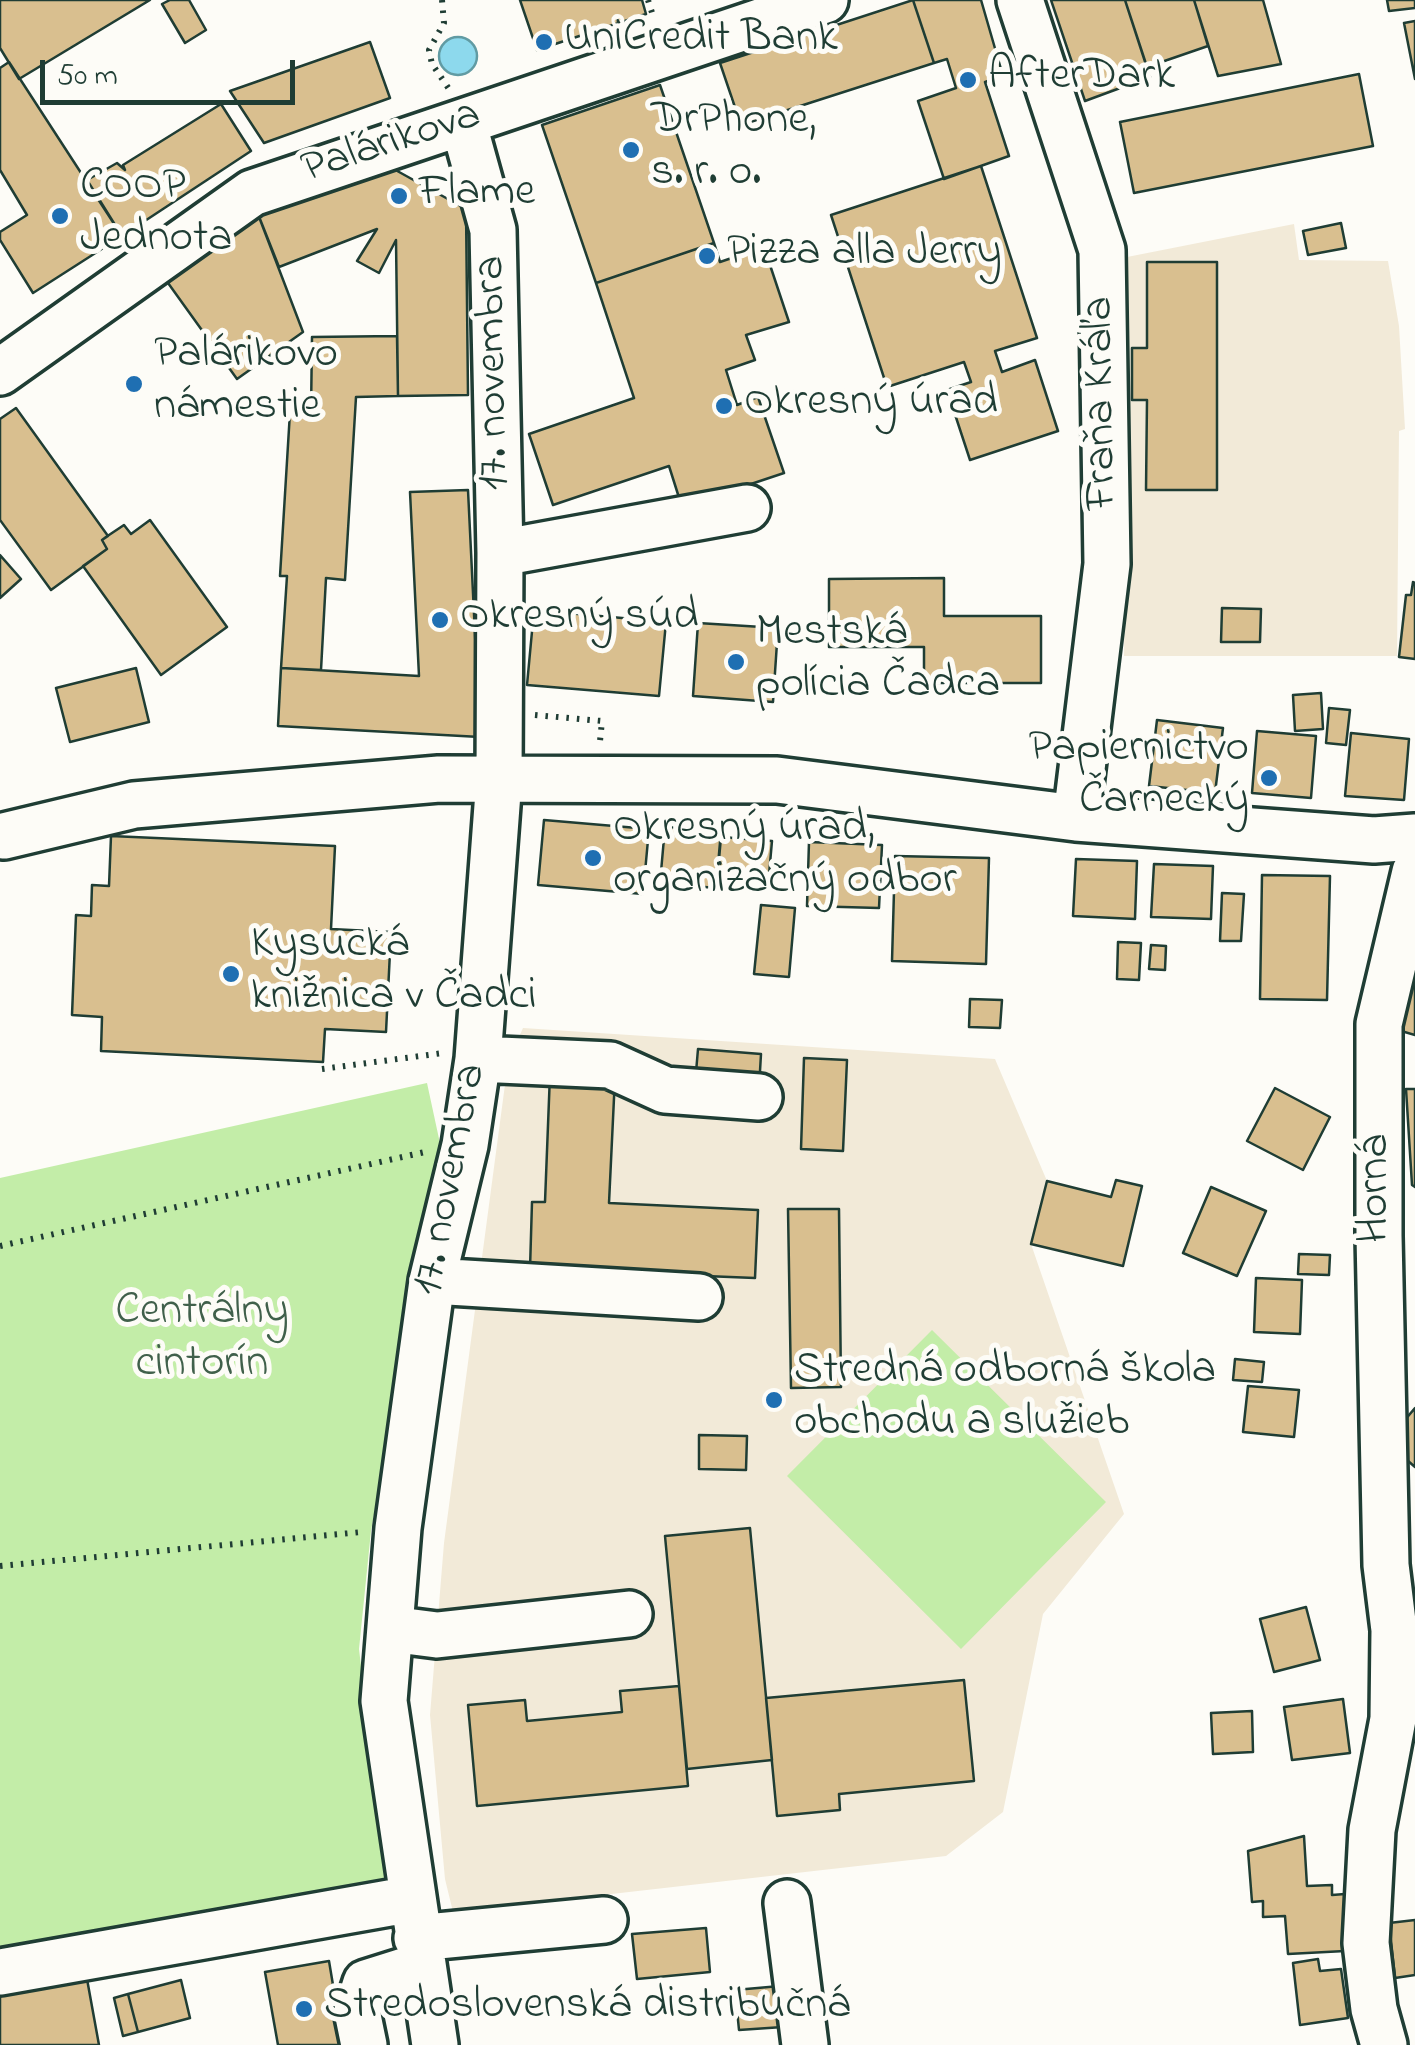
<!DOCTYPE html>
<html>
<head>
<meta charset="utf-8">
<style>
	body { margin:0 }
	#map { position:relative; width:1415px; height:2045px; overflow:hidden; background:#fdfcf7; font-family:"Indie Flower",sans-serif }
	canvas { display:block }
	.scale { position:absolute; left:40px; top:60px; width:255px; height:45px; box-sizing:border-box; border:5px solid #1f3d34; border-top:0; padding-left:12px; font-size:30px; line-height:35px; white-space:nowrap; color:#1f3d34; -webkit-text-stroke:8px #fdfcf7; paint-order:stroke }
</style>
</head>
<body>
<div id="map">
<canvas width="1415" height="2045"></canvas>
<div class="scale">50 m</div>
</div>
<script>
const context = document.querySelector('canvas').getContext('2d');
context.lineJoin = 'round';
function fill(path, color) { context.fillStyle = color; context.fill(path, 'evenodd'); }
function stroke(path, color, width, dash) { context.strokeStyle = color; context.lineWidth = width; context.lineCap = dash ? 'butt' : 'round'; context.setLineDash(dash || []); context.stroke(path); }
function drawText(font, color, halo, rows, align = 'center') {
  context.font = font + ' "Indie Flower",sans-serif'; context.lineWidth = 10; context.setLineDash([]); context.textBaseline = 'middle'; context.strokeStyle = halo; context.fillStyle = color; for (const [text, x, y, turn = 0] of rows) {
    context.save(); context.translate(x, y); context.rotate((+turn || 0) * Math.PI / 180); context.textAlign = isNaN(turn) ? turn : align; if (halo) context.strokeText(text, 0, 0); context.fillText(text, 0, 0); context.restore();
  }
}
fill(new Path2D(`
	M1294,224L1299,260L1388,261L1399,326L1405,429L1399,431L1397,656H1124L1127,376L1122,258Z
	M523,1028L995,1059L1047,1181L1031,1244L1124,1514L1043,1614L1003,1812L946,1856L453,1912L445,1879L430,1715L444,1543L508,1062Z`), '#f2ead8');
fill(new Path2D(`
	M427,1083L441,1148L371,1531L359,1649L387,1888L0,1958V1178Z
	M932,1330L1106,1502L961,1649L787,1476Z`), '#c3eda8');
const water = new Path2D(`
	M439 56a19 19 0 1 1 38 0a19 19 0 1 1-38 0Z`);
fill(water, '#8dd9ed');
stroke(water, '#619ba3', 2.5);
const building = new Path2D(`
	M0,0H150L19,79L0,48Z
	M170,0H189L206,30L185,43L162,4Z
	M520,0H642L646,14L537,50Z
	M913,0H981L1003,76L985,82L1009,156L944,179L918,101L956,88L947,59L934,63Z
	M913,0L934,63L741,125L720,63Z
	M1051,0H1125L1150,77L1085,101Z
	M1125,0H1194L1208,46L1147,67Z
	M1194,0H1263L1281,64L1218,76Z
	M1387,0H1415V8L1389,11Z
	M1415,21V79L1404,23Z
	M370,42L390,98L264,143L230,91Z
	M9,62L122,236L33,293L0,240V232L27,215L0,170V68Z
	M1359,74L1373,146L1134,193L1120,122Z
	M660,85L714,243L596,283L542,125Z
	M221,104L251,151L122,236L87,180L117,163L125,170L123,165Z
	M381,162L466,209L468,395L398,396L396,240L379,273L357,261L377,229L279,267L256,209Z
	M981,166L1037,338L995,351L1002,372L1035,360L1058,431L970,460L947,390L971,382L964,362L887,387L831,215Z
	M256,209L303,332L237,379L163,276Z
	M1341,223L1346,248L1308,255L1303,231Z
	M714,243L720,262L764,247L789,322L746,335L755,360L726,370L737,405L758,397L784,473L682,507L669,466L553,505L529,434L634,398L596,283Z
	M1147,262H1217V490H1146L1147,400H1132V348H1147Z
	M397,336L398,396L356,397L345,580L326,578L321,670L281,668L287,576H280L290,412L311,413L312,337Z
	M16,408L108,536L102,540L107,549L51,590L0,520V419Z
	M468,490L480,737L278,726L281,668L419,676L410,492Z
	M150,520L227,627L161,675L83,566L107,549L102,540L106,537L124,525L131,534Z
	M0,555L21,579L0,598Z
	M944,578V616H1041V683H924V647H829V579Z
	M1413,582L1415,583V659L1399,657L1406,595H1411Z
	M1222,608L1261,609L1260,642H1221Z
	M534,610L666,622L659,696L527,685Z
	M698,623L778,628L773,702L693,696Z
	M136,668L149,722L70,742L56,688Z
	M1321,693L1323,729L1295,731L1293,695Z
	M1329,708L1350,710L1346,745L1326,743Z
	M1157,720L1223,728L1215,793L1149,786Z
	M1257,731L1316,736L1311,798L1252,793Z
	M1351,733L1409,739L1404,800L1345,796Z
	M544,820L649,829L643,894L538,885Z
	M665,827L721,831L716,888L660,883Z
	M111,836L335,846L331,929L391,932L386,1032L325,1029L323,1062L101,1051L102,1017L72,1015L76,915L91,916L92,885L109,886Z
	M721,837L772,841L768,886L717,882Z
	M809,842L882,845L879,908L807,906Z
	M895,856L989,858L986,964L892,961Z
	M1076,859L1137,861L1135,919L1073,916Z
	M1154,864L1213,866L1211,919L1151,917Z
	M1262,875L1330,876L1327,1000L1260,999Z
	M1222,893L1244,894L1241,941H1220Z
	M761,905L795,908L789,977L754,974Z
	M1118,942L1141,943L1139,980L1117,979Z
	M1151,945L1166,946L1165,970L1149,969Z
	M1415,966V1035L1391,1028Z
	M970,999L1002,1000L1000,1028L969,1027Z
	M698,1049L761,1054L759,1088L695,1084Z
	M804,1058L847,1060L843,1151L801,1149Z
	M550,1074L615,1077L609,1203L758,1210L755,1278L530,1269L532,1202H545Z
	M1275,1088L1330,1117L1303,1170L1247,1141Z
	M1406,1089H1415V1187L1412,1185Z
	M1116,1180L1142,1186L1123,1266L1031,1244L1047,1181L1111,1197Z
	M1211,1187L1266,1211L1237,1276L1183,1253Z
	M788,1209H839L841,1387L791,1388Z
	M1299,1254L1330,1255L1329,1275L1298,1274Z
	M1256,1278L1302,1280L1300,1334L1254,1332Z
	M1235,1359L1264,1362L1262,1382L1233,1380Z
	M1248,1386L1299,1390L1294,1437L1243,1432Z
	M1415,1408V1467L1386,1442Z
	M699,1435L747,1436L746,1470L699,1469Z
	M750,1528L772,1760L687,1769L665,1536Z
	M1306,1607L1320,1660L1274,1672L1260,1619Z
	M964,1680L974,1781L839,1794L840,1810L777,1816L766,1698Z
	M679,1686L688,1786L477,1806L468,1705L525,1700L527,1721L622,1712L620,1691Z
	M1343,1699L1350,1753L1292,1760L1284,1707Z
	M1252,1711L1253,1752L1213,1754L1211,1713Z
	M1304,1836L1307,1886L1332,1885V1895L1345,1894V1951L1288,1954L1285,1916L1263,1917V1901L1252,1902L1248,1851Z
	M1415,1920V1975L1395,1978L1389,1923Z
	M706,1928L710,1972L637,1979L632,1934Z
	M1318,1959L1320,1971L1341,1969L1348,2018L1300,2025L1293,1963Z
	M329,1961L343,2045H278L265,1972Z
	M87,1979L99,2045H0V1995Z
	M181,1980L190,2018L138,2032L128,1994Z
	M780,1986L783,2027L739,2030L735,1990Z
	M128,1994L138,2032L123,2036L114,1998Z`);
fill(building, '#d9bf8f');
stroke(building, '#1f3d34', 2.5);
const minor = new Path2D(`
	M1020,0L1102,250L1107,564L1076,818
	M0,372L252,193L825,0
	M500,553L747,508
	M4,836L134,805L439,779L777,780L1076,818L1374,840L1415,837
	M478,1059L610,1065L665,1090L759,1097
	M432,1281L699,1297
	M390,1629L437,1635L629,1614
	M787,1903L805,2045
	M417,1938L604,1920
	M0,1972L412,1899
	M364,2045L357,2011L366,1983L420,1966
	M435,2045L384,1701L398,1528L432,1281L465,1145L478,1059L499,779L500,553L493,230L463,122
	M1384,2045L1374,2009L1366,1943L1372,1830L1393,1719L1394,1630L1386,1565L1379,1236V1024L1415,872`);
stroke(minor, '#1f3d34', 52);
stroke(new Path2D(`
	M442,0L444,23L429,50L432,64L449,89
	M648,0L654,19
	M535,715L602,721L600,741
	M322,1069L443,1053
	M0,1246L425,1152
	M0,1566L362,1532`), '#1f3d34', 6, [2.5, 8]);
stroke(minor, '#fdfcf7', 45);
for (const [x, y, r, color] of [
	[544,42,10,"#1f6fb2"],
	[968,80,10,"#1f6fb2"],
	[631,150,10,"#1f6fb2"],
	[399,196,10,"#1f6fb2"],
	[60,216,10,"#1f6fb2"],
	[707,256,10,"#1f6fb2"],
	[134,384,10,"#1f6fb2"],
	[724,406,10,"#1f6fb2"],
	[440,620,10,"#1f6fb2"],
	[736,662,10,"#1f6fb2"],
	[1269,778,10,"#1f6fb2"],
	[593,858,10,"#1f6fb2"],
	[231,974,10,"#1f6fb2"],
	[774,1400,10,"#1f6fb2"],
	[304,2009,10,"#1f6fb2"]
]) { const dot = new Path2D(); dot.arc(x, y, r, 0, 2 * Math.PI); context.fillStyle = color; context.fill(dot); stroke(dot, '#fdfcf7', 4); }
drawText('45px', '#1f3d34', '#fdfcf7', [
	["UniCredit Bank",564,42],
	["AfterDark",988,80],
	["DrPhone,",651,124],
	["s. r. o.",651,176],
	["COOP",80,190],
	["Jednota",80,242],
	["Flame",419,196],
	["Pizza alla Jerry",727,256],
	["Palárikovo",154,358],
	["námestie",154,410],
	["Okresný úrad",744,406],
	["Okresný súd",460,620],
	["Mestská",756,636],
	["polícia Čadca",756,688],
	["Papiernictvo",1249,752,"right"],
	["Čarnecký",1249,804,"right"],
	["Okresný úrad,",613,832],
	["organizačný odbor",613,884],
	["Kysucká",251,948],
	["knižnica v Čadci",251,1000],
	["Stredná odborná škola",794,1374],
	["obchodu a služieb",794,1426],
	["Stredoslovenská distribučná",324,2009]
], 'left');
drawText('45px', '#1f3d34', '#fdfcf7', [
	["Palárikova",392,145,-18],
	["17. novembra",496,373,-91],
	["Fraňa Kráľa",1104,403,-91],
	["17. novembra",453,1180,-79],
	["Horná",1379,1189,-90]
]);
drawText('45px', '#40604b', '#fdfcf7', [
	["Centrálny",202,1315],
	["cintorín",202,1367]
]);
</script>
</body>
</html>
